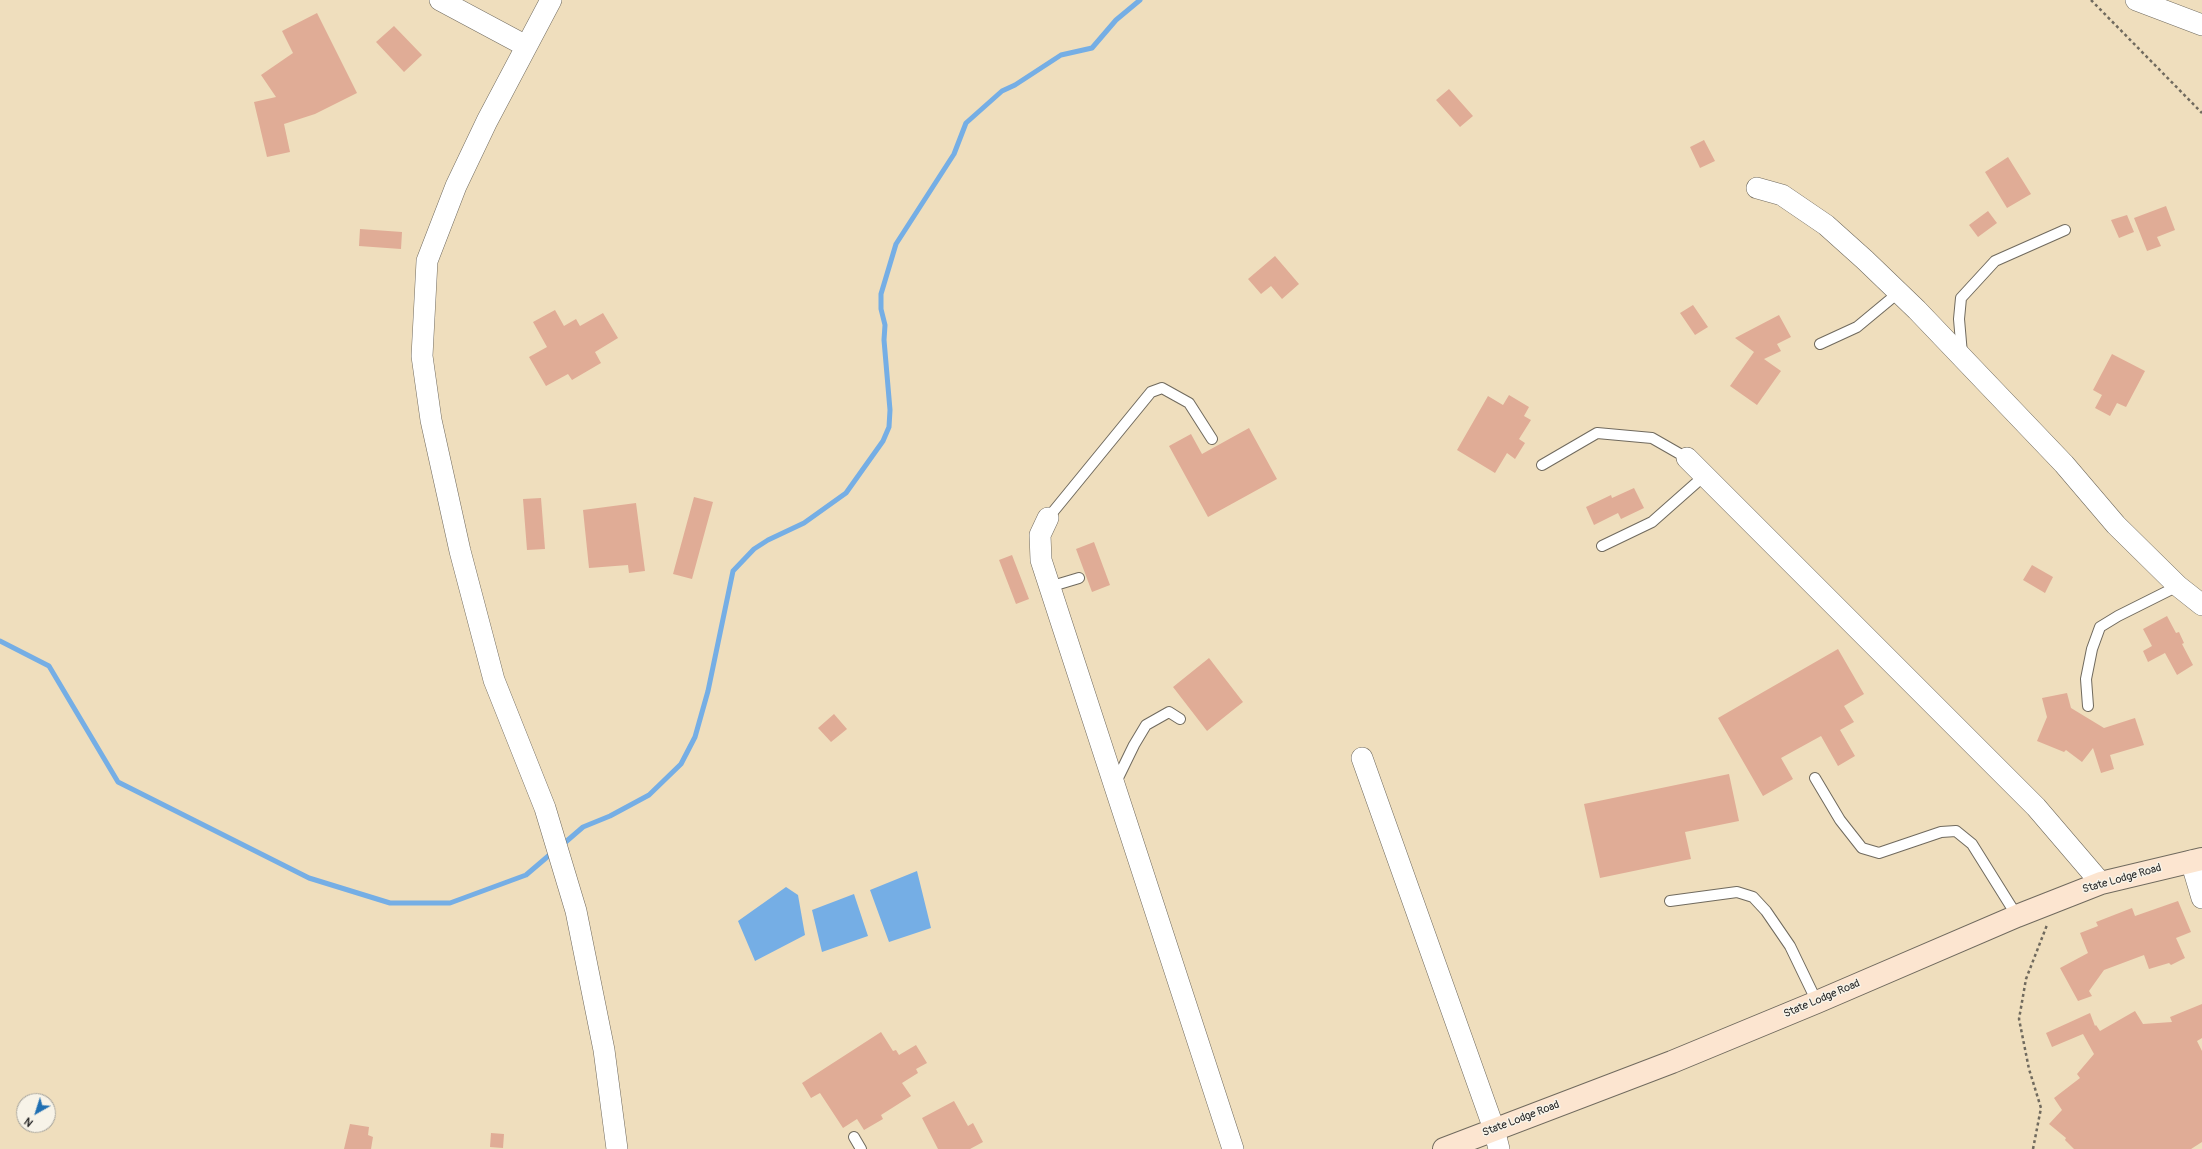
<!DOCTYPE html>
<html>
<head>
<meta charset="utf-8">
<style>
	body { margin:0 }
	#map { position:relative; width:2202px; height:1149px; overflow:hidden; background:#efdebd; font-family:Pangolin,sans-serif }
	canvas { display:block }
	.north { position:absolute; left:16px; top:1093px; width:40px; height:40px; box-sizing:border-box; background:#f7f3e8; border:1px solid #a5a39c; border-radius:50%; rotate:219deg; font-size:11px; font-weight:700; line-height:16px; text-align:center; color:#2b2b2b }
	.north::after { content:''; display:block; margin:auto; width:14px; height:18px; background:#1f6fb2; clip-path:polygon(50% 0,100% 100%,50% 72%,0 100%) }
</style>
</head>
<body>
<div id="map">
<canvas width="2202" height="1149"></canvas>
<div class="north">N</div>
</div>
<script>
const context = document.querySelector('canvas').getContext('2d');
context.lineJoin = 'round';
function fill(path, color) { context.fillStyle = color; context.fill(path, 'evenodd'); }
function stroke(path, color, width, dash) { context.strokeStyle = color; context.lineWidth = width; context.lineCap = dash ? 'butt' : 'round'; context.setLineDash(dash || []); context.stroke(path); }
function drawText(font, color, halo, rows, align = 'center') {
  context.font = font + ' Pangolin,sans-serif'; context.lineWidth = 3; context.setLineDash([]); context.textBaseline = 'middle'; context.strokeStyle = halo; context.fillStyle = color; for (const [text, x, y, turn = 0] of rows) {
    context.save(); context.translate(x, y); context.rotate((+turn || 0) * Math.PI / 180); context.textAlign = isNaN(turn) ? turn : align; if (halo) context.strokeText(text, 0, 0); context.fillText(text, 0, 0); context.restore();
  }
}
fill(new Path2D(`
	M917,871L931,928L889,942L870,890Z
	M786,887L798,895L805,935L755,961L738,921Z
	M854,894L868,936L822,952L812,910Z`), '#75aee5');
stroke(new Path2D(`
	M0,641L49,666L118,782L309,878L390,903H450L526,875L553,852
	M561,846L583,827L610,816L649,795L681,764L695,737L708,691L733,571L754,549L768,540L804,523L846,493L883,441L889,427L890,410L884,340L885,325L881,309V294L896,244L954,154L966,123L1002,91L1015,85L1061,55L1092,48L1116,20L1140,0`), '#75aee5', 5);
fill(new Path2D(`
	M317,13L357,93L315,114L284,124L290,152L267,157L254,102L276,97L261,75L293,53L282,31Z
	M394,26L422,55L404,72L376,42Z
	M1449,89L1473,116L1460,127L1436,100Z
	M1704,140L1715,161L1700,168L1690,147Z
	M2008,157L2031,194L2007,208L1985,172Z
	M2166,206L2175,230L2157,237L2161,246L2147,251L2134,218Z
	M1988,211L1997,223L1978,237L1969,225Z
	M2127,215L2134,232L2119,238L2111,220Z
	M360,229L402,232L401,249L359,246Z
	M1275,256L1299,284L1282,299L1271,286L1261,294L1248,279Z
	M1693,305L1708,327L1695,335L1680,313Z
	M555,310L564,326L576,319L580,326L603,313L618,338L595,352L601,363L572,380L568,374L546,386L529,357L547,347L533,322Z
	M1779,315L1791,337L1777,344L1781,351L1764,359L1781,371L1757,405L1730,386L1754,352L1735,338Z
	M2112,354L2145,371L2126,407L2117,403L2110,416L2095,408L2102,395L2093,390Z
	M1509,395L1529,407L1524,416L1531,420L1519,439L1525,443L1515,459L1507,453L1495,473L1457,450L1488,396L1503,405Z
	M1249,428L1277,479L1208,517L1169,446L1191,434L1202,454Z
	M1634,488L1644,508L1621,519L1618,513L1594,525L1586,507L1611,495L1612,498Z
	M694,497L713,502L692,579L673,574Z
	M541,498L545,549L527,550L523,499Z
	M636,503L645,571L629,573L628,565L589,568L583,510Z
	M1094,542L1110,585L1092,592L1076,549Z
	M1012,555L1029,599L1016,604L999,560Z
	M2032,565L2053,577L2045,593L2023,580Z
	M2167,616L2176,633L2179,632L2184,643L2182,644L2193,665L2177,675L2165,653L2148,662L2143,651L2152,646L2143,629Z
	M1838,649L1864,694L1844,706L1854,722L1840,730L1855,756L1838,766L1821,736L1781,758L1793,779L1763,796L1718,718Z
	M1209,658L1243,702L1207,731L1173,687Z
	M2067,693L2071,708L2104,728L2135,718L2144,745L2110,755L2114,769L2101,773L2093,748L2082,762L2066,750L2064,752L2037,741L2047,717L2042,698Z
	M834,714L847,729L831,742L818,728Z
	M1729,774L1739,821L1685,832L1691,859L1600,878L1584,804Z
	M2178,901L2191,932L2176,938L2185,958L2171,965L2169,963L2149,969L2144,955L2104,970L2089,991L2092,996L2078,1001L2060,968L2088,953L2080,933L2098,926L2096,922L2132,908L2135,916Z
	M2202,1004V1038L2197,1041L2202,1051V1142L2191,1149H2074L2065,1140L2066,1138L2049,1124L2062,1110L2054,1098L2080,1078L2077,1074L2094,1054L2083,1034L2052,1047L2046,1033L2090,1013L2095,1026L2096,1025L2100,1031L2135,1011L2143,1024L2172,1022L2170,1017Z
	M881,1032L893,1051L896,1050L899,1055L916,1045L927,1063L916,1069L918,1073L902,1083L911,1096L881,1115L883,1119L864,1130L857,1119L843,1128L820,1093L811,1098L802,1083Z
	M954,1101L968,1126L973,1123L983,1142L970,1149H938L922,1118Z
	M350,1124L369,1127L368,1135L373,1137L371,1149H344Z
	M491,1133L504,1134L503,1148L490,1147Z`), '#e0ac96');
const lane = new Path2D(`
	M1820,344L1857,327L1898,293
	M1962,354L1959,319L1961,298L1995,261L2065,230
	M1542,465L1597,433L1652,438L1687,458
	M1048,518L1151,392L1162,388L1189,403L1212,439
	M1602,546L1652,522L1704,476
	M1049,587L1079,578
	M2088,706L2086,679L2092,649L2100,627L2118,616L2178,586
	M1815,778L1840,820L1862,848L1879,853L1941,832L1956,831L1972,844L2017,916
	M1115,784L1134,745L1146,725L1169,712L1180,719
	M1670,901L1737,892L1753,897L1766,911L1790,946L1817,1002
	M854,1137L861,1149`);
const street = new Path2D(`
	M440,0L526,46
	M551,0L487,121L456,186L427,261L422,356L431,420L460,551L494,680L545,808L576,911L604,1050L617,1149
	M2136,0L2202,25
	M1757,188L1782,195L1826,225L1865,260L1917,310L2064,464L2116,525L2178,586L2202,605
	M1687,458L2036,807L2101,883
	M1048,518L1040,535L1041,560L1233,1149
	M1362,758L1494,1129L1499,1149
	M2191,861L2202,898`);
const secondary = new Path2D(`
	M1444,1149L1672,1062L1817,1002L2017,916L2101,883L2202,859`);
stroke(lane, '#706a5e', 12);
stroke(street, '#706a5e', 22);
stroke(secondary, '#706a5e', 24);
stroke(new Path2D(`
	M2091,0L2202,113
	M2033,1149L2041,1108L2029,1069L2019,1019L2026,979L2047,925`), '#706a5e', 2.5, [3, 3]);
stroke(lane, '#fff', 10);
stroke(street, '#fff', 21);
stroke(secondary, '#fce5d0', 22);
drawText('11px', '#2b2b2b', '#f7f3e8', [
	["State Lodge Road",2122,879,-16],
	["State Lodge Road",1822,999,-23],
	["State Lodge Road",1521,1119,-21]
]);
</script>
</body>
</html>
